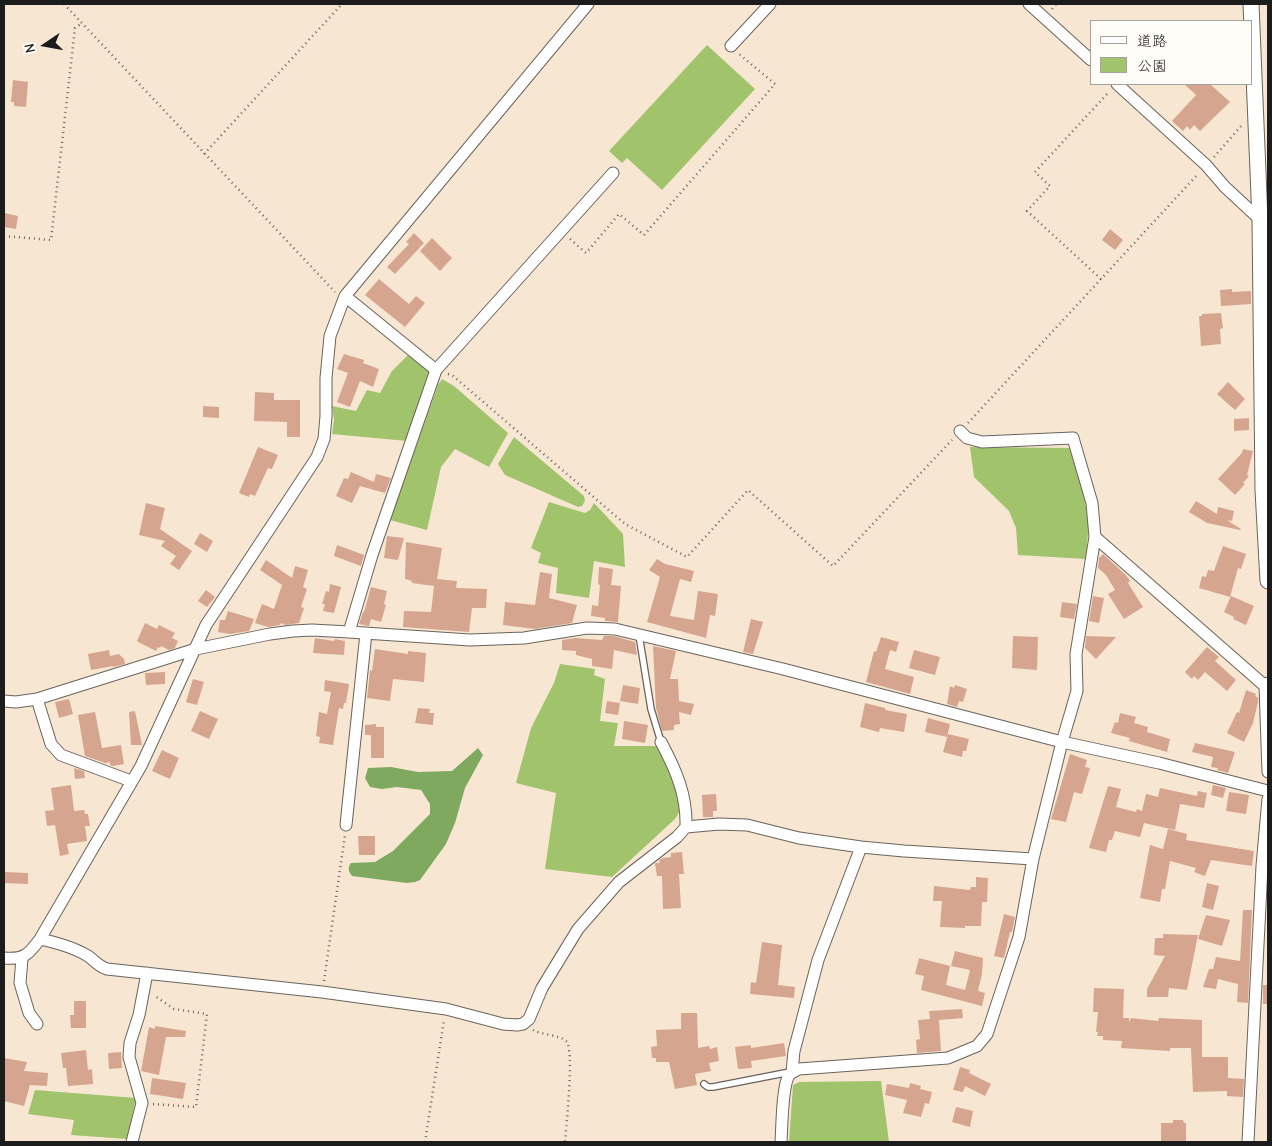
<!DOCTYPE html>
<html>
<head>
<meta charset="utf-8">
<style>
	body { margin:0 }
	#map { position:relative; width:1272px; height:1146px; overflow:hidden; background:#f7e7d2; font-family:"Comic Neue","Klee One",sans-serif }
	canvas { display:block }
	.frame { position:absolute; inset:0; border:5px solid #1c1c1c; pointer-events:none }
	.legend { position:absolute; left:1090px; top:20px; width:162px; height:65px; box-sizing:border-box; background:#fdfcf7; border:1px solid #a3a29f; margin:0; padding:6px 9px; list-style:none; font-size:15px; color:#1c1c1c }
	.legend li { display:flex; align-items:center; gap:10px; height:25px }
	.legend b { width:25px; border:1px solid #a3a29f }
	.north { position:absolute; left:20px; top:20px; width:50px; height:50px; -webkit-text-stroke:4px #fdfcf7; paint-order:stroke; rotate:258deg; font-size:14px; font-weight:700; line-height:20px; text-align:center; color:#1c1c1c }
	.north::after { content:''; display:block; margin:auto; width:18px; height:22px; background:#1c1c1c; clip-path:polygon(50% 0,100% 100%,50% 72%,0 100%) }
</style>
</head>
<body>
<div id="map">
<canvas width="1272" height="1146"></canvas>
<div class="frame"></div>
<ul class="legend">
<li><b style="height:6px;background:#fff"></b>道路</li>
<li><b style="height:14px;background:#a1c36c"></b>公園</li>
</ul>
<div class="north">N</div>
</div>
<script>
const context = document.querySelector('canvas').getContext('2d');
context.lineJoin = 'round';
function fill(path, color) { context.fillStyle = color; context.fill(path, 'evenodd'); }
function stroke(path, color, width, dash) { context.strokeStyle = color; context.lineWidth = width; context.lineCap = dash ? 'butt' : 'round'; context.setLineDash(dash || []); context.stroke(path); }
fill(new Path2D(`
	M707,45L755,89L662,190L627,158L622,163L609,151Z
	M408,355L429,370L407,441L332,434L334,419L332,406L356,411L367,390L380,393L392,371Z
	M442,379L454,386L508,433L489,467L455,449L441,467L427,530L390,520L438,385Z
	M514,437L584,496L585,501L582,506L578,507L505,475L498,464Z
	M970,447L1073,448L1089,520L1086,559L1018,555L1016,528L1009,511L974,477Z
	M549,502L585,513L590,510L594,503L623,534L625,567L594,561L589,598L556,593L558,568L538,563L541,553L531,548Z
	M560,664L595,669L594,675L605,679L600,721L618,723L614,746H656C665,757 685,799 679,812C678,815 676,817 675,819L612,877L545,869L556,793L516,783L531,728L554,683Z
	M881,1081L889,1142H789L793,1085L799,1082Z
	M35,1090L136,1098L127,1139L71,1135L74,1120L28,1114Z`), '#a1c36c');
fill(new Path2D(`
	M478,748L483,755L465,788L455,823L446,844L420,880L415,882L407,883L352,876C349,872 347,868 351,863L375,862L393,851L430,814V804L421,790L397,787L382,789L370,787L365,778L368,768L391,767L418,772L452,771Z`), '#80a960');
fill(new Path2D(`
	M13,80L28,82L26,107L14,106V102H11Z
	M1184,84H1210L1230,102L1200,131L1194,125L1190,130L1187,126L1183,131L1172,121L1196,95Z
	M4,213L18,216L16,229L4,227Z
	M1110,229L1123,240L1115,250L1102,240Z
	M414,233L424,243L395,274L387,267L409,244L406,242Z
	M432,238L452,258L440,271L420,251Z
	M379,279L409,304L416,296L425,303L405,327L365,295Z
	M1232,289V292L1251,291V304L1221,306L1220,290Z
	M1221,313L1223,328L1220,329L1221,344L1201,346L1199,316H1202V314Z
	M344,354L364,360L363,363L379,369L373,387L360,381L350,407L337,402L348,373L337,369Z
	M1228,382L1245,399L1235,410L1217,394Z
	M255,392L274,393V400H300V437H287V422L254,421Z
	M203,406L219,407V418L203,417Z
	M1249,418V430L1234,431V419Z
	M258,447L278,455L272,469L268,468L255,496L250,494L249,497L239,493Z
	M1243,449L1253,451L1247,475L1249,476L1243,483L1245,484L1235,495L1218,479L1242,453Z
	M351,472L374,482L376,474L391,478L385,493L360,486L352,503L336,496L344,478L348,479Z
	M1196,501L1217,514L1218,507L1234,511L1232,521L1227,520L1241,529L1240,530L1207,523L1189,512Z
	M146,503L165,508L160,529L192,551L179,570L170,564L176,556L161,546L165,541L139,535Z
	M200,533L213,541L207,552L194,544Z
	M387,536L404,538L398,560L384,558Z
	M406,542L442,548L437,579L457,581L456,588L487,589L486,608H472L469,632L403,627L404,611L431,612L434,586L412,583V581L405,579Z
	M337,545L364,555L361,566L334,556Z
	M1223,546L1246,554L1241,569L1238,568L1230,597L1199,588L1202,576L1206,577L1208,570L1214,571Z
	M1103,554L1126,575L1130,581L1128,583L1143,607L1124,619L1108,594L1115,590L1106,575L1098,568L1099,558Z
	M657,559L665,564L694,571L691,582L680,579L670,616L694,620L698,591L718,594L715,616L710,615L706,638L647,622L660,577L649,570Z
	M266,560L292,578L295,566L308,570L303,587L307,589L301,607L304,608L299,623L285,625L281,623L280,625L268,627L255,623L262,604L274,609L282,585L260,570Z
	M599,567L613,569L611,585L621,586L618,622L605,621V618L591,616L592,605L598,606L600,585L598,584Z
	M540,572L552,574L549,598L577,605L572,623L535,629L503,625L505,602L535,605Z
	M330,584L341,587L334,613L323,611L325,604H322L326,591L329,592Z
	M371,587L387,591L384,604L386,605L381,622L371,619L369,626L359,624L363,612H364Z
	M206,590L215,597L207,607L198,601Z
	M1093,596L1104,598L1099,623L1089,621Z
	M1231,596L1254,606L1246,625L1233,619L1234,617L1224,612Z
	M1062,602L1077,604L1074,619L1060,617Z
	M228,611L254,619L249,631L230,634L218,632L220,620H225Z
	M751,619L763,622L753,654L743,652Z
	M145,623L157,629L159,625L175,633L172,638L178,641L175,648L169,650L161,646L160,648L158,647L156,651L140,643L137,641Z
	M604,636H614L635,642L637,655L614,650L612,669L592,666V659L576,655V651L562,650V640L575,638L602,640Z
	M1013,636L1038,637L1037,670L1012,668Z
	M1086,636L1116,637L1096,659L1085,648Z
	M881,637L899,642L896,652L890,650L885,669L914,677L910,694L866,682L874,651L876,652Z
	M315,638L334,641L335,639L345,641L344,655L313,653Z
	M653,646L676,651L670,679H678L679,701L694,704L691,715L679,712L680,724L674,725V730L662,731L656,708Z
	M1207,647L1219,657L1215,661L1236,680L1227,691L1205,672L1198,680L1194,676L1192,679L1185,672Z
	M375,649L408,654V651L426,653L424,682L393,679L390,701L367,698L370,670L372,671Z
	M109,650L110,656L119,654L124,659L125,664L113,667V666L91,670L88,654Z
	M914,650L940,657L935,675L909,668Z
	M165,672V684L146,685L145,673Z
	M193,679L204,682L197,705L186,702Z
	M325,680L349,684L346,703H344L343,709L339,708L333,745L319,743L320,737L316,736L319,712L327,714L331,692L324,691Z
	M623,685L640,688L638,704L620,701Z
	M955,685L967,689L963,702L959,701L957,707L947,704L950,686L954,688Z
	M1246,690L1256,694L1255,696L1258,698V702L1253,723L1244,742L1227,733L1237,712L1239,713Z
	M69,699L73,714L59,718L55,702Z
	M607,701L620,703L618,715L605,713Z
	M865,703L885,708V710L907,714L904,732L880,728L879,732L860,727Z
	M418,708L430,709L429,713H434L433,725L415,723Z
	M135,711L142,745H131L129,712Z
	M200,711L218,719L209,739L191,731Z
	M95,712L102,748L121,745L124,764L113,766L110,765V762L105,763L85,756L78,715Z
	M1120,713L1136,717L1134,723L1148,727L1147,732L1170,739L1167,752L1129,741L1130,738L1111,733L1115,722L1118,723Z
	M928,718L950,724L947,737L925,732Z
	M624,721L648,725L645,743L622,739Z
	M376,724V727H384V758H371V735H365V725Z
	M948,734L969,739L966,751H963L962,757L943,752Z
	M1195,743L1235,752L1228,773L1217,770L1218,768L1211,767L1213,757L1192,752Z
	M162,750L179,758L170,779L152,771Z
	M1070,754L1087,760L1085,767L1090,768L1082,794L1074,792L1066,822L1051,819Z
	M74,768L84,771L85,778L75,779Z
	M71,785L74,811L84,810L85,814H88L90,826H85L87,841L67,844L69,854L60,856L55,825L47,826L45,811L54,810L51,788Z
	M1213,785L1226,788L1223,798L1211,795Z
	M1108,786L1121,789L1116,807L1136,812L1137,809L1142,811L1146,794L1158,797L1160,788L1197,796L1198,791L1207,793L1204,808L1180,804L1175,830L1144,823L1140,837L1115,831L1112,840H1109L1106,852L1089,848Z
	M1229,792L1249,795L1246,814L1226,811Z
	M716,794L717,811H713V817H703L702,795Z
	M1168,829L1187,834L1186,840L1254,851L1252,866L1211,860L1205,876L1194,872L1196,868L1170,861L1165,889H1162L1160,902L1140,898L1150,845L1163,849Z
	M358,836H375V855H359Z
	M682,852L684,874H679L681,908L663,909L662,876H657L655,863H660L659,860L663,858L671,857V853Z
	M4,872L28,873V884L4,883Z
	M976,877L988,878L987,902H982L981,926H965V928L940,927L942,901H933L934,886L970,890L971,887H976Z
	M1207,883L1219,886L1213,910L1202,907Z
	M1243,910H1252L1248,1003L1237,1002L1238,984L1218,979L1216,989L1203,987L1209,969H1213L1216,957L1240,961Z
	M1004,914L1015,917L1012,932H1010L1004,958L994,956Z
	M1206,915L1230,920L1222,946L1198,939Z
	M1163,934L1198,935L1187,990L1169,988L1168,997H1147V989L1165,956L1154,955L1155,938H1163Z
	M762,942L782,945L778,985L795,987L794,998L750,994L751,982L756,983Z
	M955,951L983,958L982,974L978,991L985,993L982,1006L921,990L924,976L915,974L919,958L950,966L946,985L965,990L970,970L951,966Z
	M1263,985H1268V1004H1263Z
	M1094,988L1124,989L1123,1018H1129V1022L1131,1018L1158,1021L1159,1018L1202,1020V1057H1228V1078L1244,1079L1243,1097L1227,1096V1091L1193,1092L1191,1048H1170V1051L1121,1048L1122,1041L1103,1040V1036H1097L1098,1032H1096L1098,1012H1093Z
	M74,1001H86V1028H71L70,1015H74Z
	M962,1009L963,1018L939,1020L941,1051L917,1053L916,1040L920,1039L918,1020L930,1019L929,1011Z
	M681,1013H697L698,1048L709,1046L710,1049L717,1047L719,1061L709,1063L711,1071L695,1074L697,1085L675,1089L669,1062H656V1058H652L651,1047L657,1046L656,1030L681,1029Z
	M155,1026L186,1031L185,1037H166L159,1075L141,1071L149,1027L155,1029Z
	M784,1043L786,1056L751,1061L752,1068L738,1069L735,1047L751,1045V1048Z
	M86,1050L88,1070L92,1069L93,1084L68,1086L66,1068H63L61,1053Z
	M121,1052L122,1068L109,1069L108,1053Z
	M4,1058L27,1062L24,1071L48,1073L47,1086L30,1085L24,1106L4,1101Z
	M960,1067L970,1070L969,1073L991,1084L985,1096L965,1086L963,1092L953,1090Z
	M152,1078L186,1083L183,1099L150,1094Z
	M910,1083L921,1086L920,1089L932,1092L929,1104L925,1103L921,1117L903,1113L907,1100L885,1095L887,1084L909,1088Z
	M956,1107L973,1111L970,1127L952,1122Z
	M1173,1120H1183L1184,1123H1186V1142H1161V1123H1173Z`), '#d6a58f');
const service = new Path2D(`
	M639,635L651,709L661,742
	M704,1084L708,1087H713L790,1072`);
const minor = new Path2D(`
	M1029,4L1091,60
	M731,46L770,4
	M1117,84L1206,165L1225,187L1268,227
	M345,296L436,370L372,555L349,632
	M436,370L613,173
	M960,431L967,438L982,442L1073,438L1092,503L1095,537
	M1268,683L1265,686L1268,772
	M37,699L51,744L61,755L131,781
	M4,701L16,702L37,699L196,649L270,634L293,631L312,630L349,632L470,640L524,638L587,628L615,629L783,669L1062,742L1159,763L1268,791
	M346,825L366,633
	M686,827L719,824L747,825L799,838L861,847L904,851L1033,859
	M40,939C57,943 73,947 88,956C95,961 98,966 107,969L322,992L446,1009L503,1024L517,1025L523,1024L529,1019L542,988L578,929L619,882L677,837L686,827C687,795 676,770 661,742
	M4,958C24,960 29,954 40,939L141,766L206,625L317,457L324,439L326,416V378L330,336L345,296L588,4
	M22,958L20,983L29,1013L37,1024
	M792,1072L794,1051L818,960L861,847
	M132,1142L142,1103L129,1057L130,1043L139,1015L147,973
	M781,1142C782,1128 782,1086 789,1075C792,1072 795,1071 799,1069L948,1058L977,1046L987,1034L1019,937L1033,859L1062,742L1077,691L1076,654L1095,537L1265,686
	M1248,1142L1262,866L1268,799`);
const tertiary = new Path2D(`
	M1251,4L1260,220L1263,490L1268,581`);
stroke(service, '#69635c', 8);
stroke(minor, '#69635c', 13);
stroke(tertiary, '#69635c', 17);
stroke(new Path2D(`
	M64,4L335,292
	M1052,9L1056,4
	M204,154L342,4
	M1214,157L1242,125
	M4,236L51,240L75,28L82,23
	M570,239L586,253L619,214L644,235L775,84L739,54
	M1101,279L1027,211L1050,186L1035,172L1109,92
	M448,374L452,375L625,524L687,557L748,490L833,566L952,440
	M968,423L1198,174
	M324,981L345,835
	M533,1030C542,1035 560,1035 566,1041C575,1049 566,1126 565,1142
	M153,1104L196,1107L207,1014L174,1009L155,996
	M425,1142L444,1020`), '#69635c', 2.5, [1, 4]);
stroke(service, '#fff', 5.5);
stroke(minor, '#fff', 11);
stroke(tertiary, '#fff', 15);
</script>
</body>
</html>
